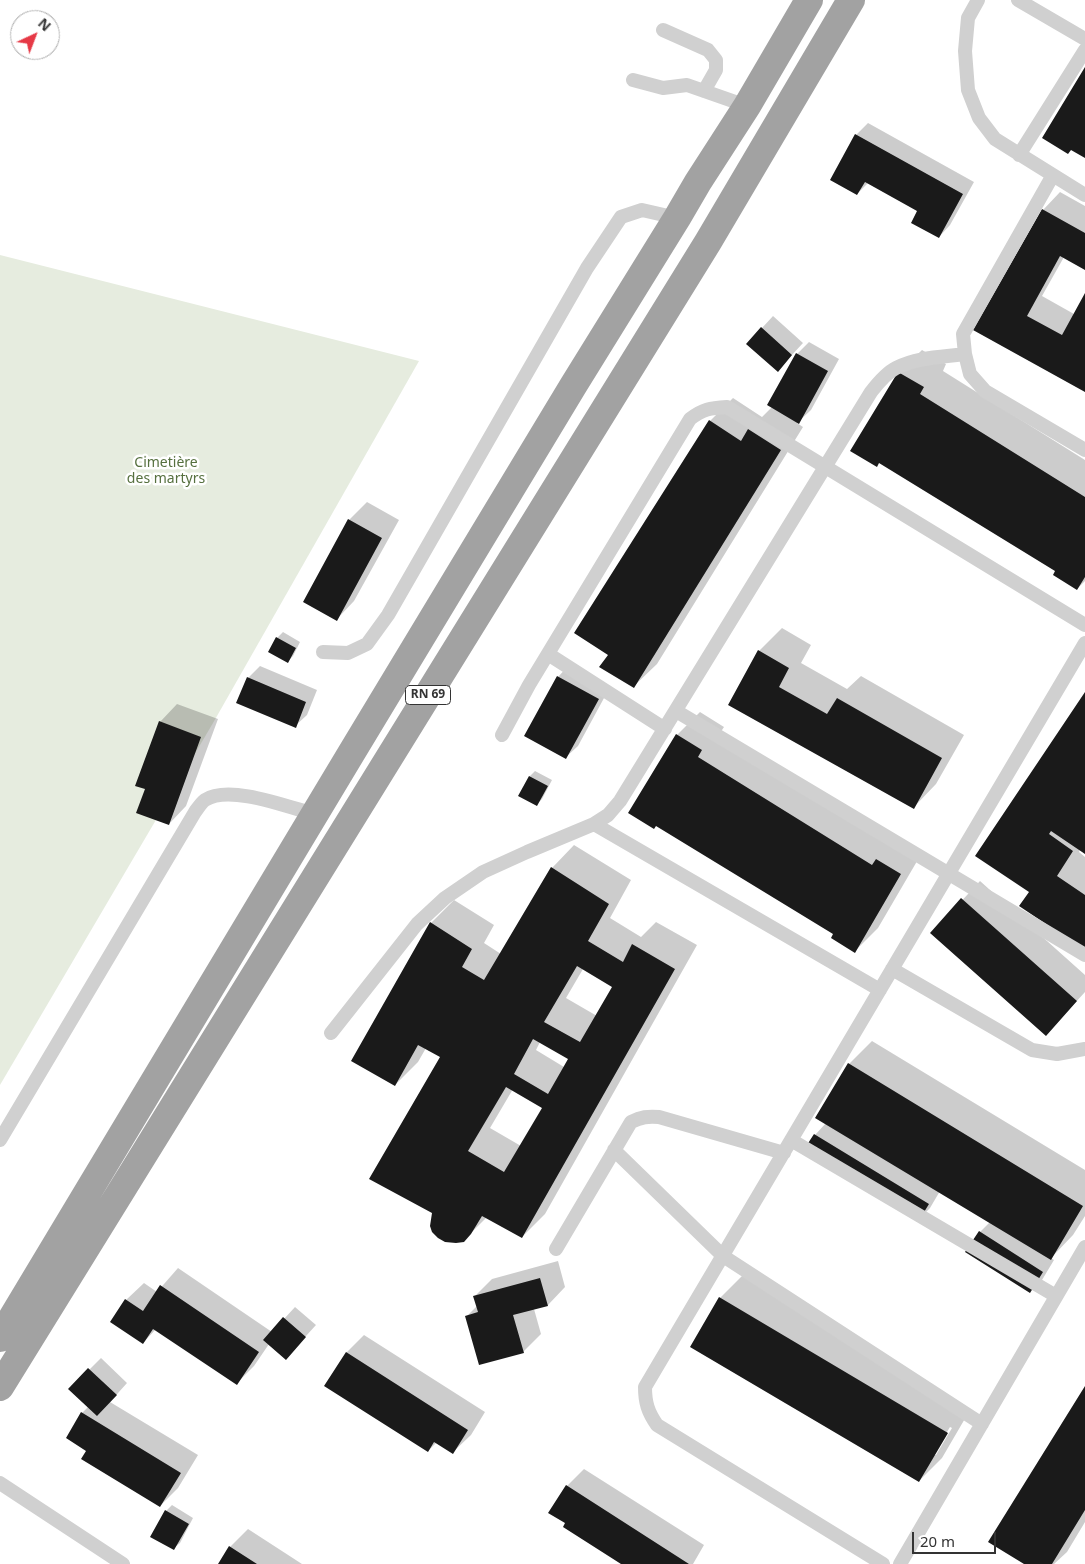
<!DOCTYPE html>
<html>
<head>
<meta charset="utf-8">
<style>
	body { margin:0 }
	#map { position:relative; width:1085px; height:1564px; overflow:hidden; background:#fff; font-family:"Noto Sans",sans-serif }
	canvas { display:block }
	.north { position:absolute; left:10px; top:10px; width:50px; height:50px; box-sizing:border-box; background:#fff; border:1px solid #adadad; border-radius:50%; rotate:43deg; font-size:14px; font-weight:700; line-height:20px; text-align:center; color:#333 }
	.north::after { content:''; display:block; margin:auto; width:18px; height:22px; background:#e63946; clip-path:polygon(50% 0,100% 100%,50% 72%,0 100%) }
	.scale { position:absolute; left:912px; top:1532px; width:84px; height:22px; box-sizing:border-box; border:2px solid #333; border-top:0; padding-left:6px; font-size:15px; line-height:18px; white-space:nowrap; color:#333; -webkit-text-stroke:4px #fff; paint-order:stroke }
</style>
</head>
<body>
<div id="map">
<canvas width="1085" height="1564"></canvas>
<div class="north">N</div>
<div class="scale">20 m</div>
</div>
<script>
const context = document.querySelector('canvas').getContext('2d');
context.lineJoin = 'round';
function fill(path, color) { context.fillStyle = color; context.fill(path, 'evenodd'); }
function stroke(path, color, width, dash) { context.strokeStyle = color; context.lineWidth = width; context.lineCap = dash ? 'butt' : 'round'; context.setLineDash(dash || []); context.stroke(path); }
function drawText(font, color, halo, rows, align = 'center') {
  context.font = font + ' "Noto Sans",sans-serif'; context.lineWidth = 5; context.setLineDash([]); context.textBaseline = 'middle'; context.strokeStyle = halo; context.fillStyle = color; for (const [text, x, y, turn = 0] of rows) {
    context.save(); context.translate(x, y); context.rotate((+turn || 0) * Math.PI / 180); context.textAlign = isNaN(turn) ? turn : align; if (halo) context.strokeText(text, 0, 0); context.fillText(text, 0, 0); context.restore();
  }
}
fill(new Path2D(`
	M0,255L419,361L213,723L0,1085Z`), '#e6ecdf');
fill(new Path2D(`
	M868,123L974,182L950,225L939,237L919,211L868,183L857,194L856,135Z
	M1060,192L1085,206V268L1064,257L1042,296L1074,314L1085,295V391L975,330L1043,210Z
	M773,316L803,343L778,370L762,328Z
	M809,342L839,359L811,410L797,423L803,427L657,664L634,686L609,654L575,633L710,421L733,398L762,417L772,407L797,354Z
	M922,350L946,364L943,371L1085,460V581L1077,589L1057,571L899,373Z
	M367,502L399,520L354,601L337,619L349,520Z
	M782,628L811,645L801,663L847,689L861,676L964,735L936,784L914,807L729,704L759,651Z
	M283,632L300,642L293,656L287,662L277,638Z
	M569,665L610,687L578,746L566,757L558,677Z
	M260,666L317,690L307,715L295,726L248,678Z
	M1085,694V853L1080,849L1079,852L1085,857V949L1030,891Z
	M177,704L218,719L186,806L169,824L160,722Z
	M700,712L724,727L720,733L923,851L878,928L855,951L834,933L677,735Z
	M535,771L552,780L542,799L537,804L530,776Z
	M574,845L631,880L610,918L641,937L656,922L697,945L545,1214L522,1237L487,1217L463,1241L433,1213L442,1056L426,1048L418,1062L395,1085L431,923L454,900L494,925L484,943L501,954L552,868ZM583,969L614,987L597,1016L566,998ZM540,1042L569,1059L564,1067L536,1050ZM513,1089L544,1107L521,1146L490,1128Z
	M980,881L1085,975V992L1046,1035L932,933Z
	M872,1041L1085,1170V1216L1073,1235L1051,1258L1054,1260L1042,1280L1030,1291L980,1232L990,1222L940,1191L930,1208L918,1220L815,1135L826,1123L849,1064Z
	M558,1261L565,1287L548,1305L534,1309L541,1334L523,1352L467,1316L477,1306L475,1296L492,1279Z
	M178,1268L272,1332L295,1307L316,1325L286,1358L269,1344L254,1366L236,1384L156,1329L143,1343L126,1300L144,1283L157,1292Z
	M743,1275L970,1410L942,1458L919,1481L720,1298ZM950,1427L952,1428L936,1455H933Z
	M364,1335L485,1412L471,1435L453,1452L437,1442L428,1451L326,1385L347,1352Z
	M101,1358L127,1383L110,1402L198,1455L178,1488L160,1506L88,1450L82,1413L88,1407L70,1389Z
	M1085,1388V1522L1067,1552L1054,1564H1026Z
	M584,1469L704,1545L693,1564H623L567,1523V1486Z
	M172,1505L193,1518L180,1543L174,1548L166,1511Z
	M248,1529L302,1564H219L230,1547Z`), '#0003');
fill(new Path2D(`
	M1085,67V158L1071,150L1068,154L1042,138Z
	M855,134L963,194L939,238L911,223L917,211L865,182L857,195L830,180Z
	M1042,209L1085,233V270L1060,256L1027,316L1062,335L1085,293V392L973,330Z
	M761,327L792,355L778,372L746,344Z
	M796,353L828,371L799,424L767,405Z
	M898,372L924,387L920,394L1085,497V577L1077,590L1053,575L1055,571L879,463L877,467L850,451Z
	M709,420L741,441L748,429L781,450L634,688L599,667L608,655L574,633Z
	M348,519L382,538L337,621L303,602Z
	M276,637L296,648L288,663L268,652Z
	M758,650L789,668L779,687L827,714L837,698L942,758L914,809L728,705Z
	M557,676L599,699L566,759L524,736Z
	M247,677L306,702L296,728L236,703Z
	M1085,692V854L1051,831L1049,834L1073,851L1057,876L1085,895V950L1019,906L1029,892L975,856Z
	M159,721L201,737L169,825L136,813L145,789L135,786Z
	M676,734L702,750L698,757L872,865L876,859L901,874L855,953L831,938L833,934L656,826L654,829L628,813Z
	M529,776L548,786L537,806L518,796Z
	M551,867L609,904L588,941L623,962L632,944L675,969L522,1238L482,1216L471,1234L464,1242L456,1243L445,1242L438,1238L432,1232L430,1226L432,1213L369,1179L440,1057L418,1045L395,1086L351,1061L430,922L472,949L462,967L484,980ZM577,966L612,987L580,1042L544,1022ZM533,1039L568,1059L548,1094L514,1074ZM506,1087L542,1108L504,1172L468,1151Z
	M961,898L1077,1001L1046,1036L930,933Z
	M848,1063L1083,1206L1051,1260L815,1118Z
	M814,1134L929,1204L918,1222L803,1151Z
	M979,1231L1043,1272L1030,1293L965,1252Z
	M540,1278L548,1306L513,1315L524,1353L479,1365L465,1316L478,1312L473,1296Z
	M160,1285L259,1352L237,1385L153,1329L143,1344L110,1322L125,1299L143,1311Z
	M719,1297L948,1433L919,1482L690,1347Z
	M283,1317L306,1337L286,1360L263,1340Z
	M346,1352L468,1430L453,1454L434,1442L428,1452L324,1386Z
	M88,1368L117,1395L97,1416L68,1389Z
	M1085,1386V1510L1052,1564H1024L988,1542Z
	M81,1412L181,1473L160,1507L81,1459L86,1451L66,1438Z
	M566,1485L689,1564H621L563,1527L565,1523L548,1513Z
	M165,1510L189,1524L174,1550L150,1537Z
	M229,1546L257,1564H218Z`), '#1a1a1a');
stroke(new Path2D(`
	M978,0L968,18L965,51L968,90L979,118L995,139L1085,195
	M1018,0L1085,39
	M663,30L708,50L716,60V70L704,91
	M633,80L663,88L687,85L747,106
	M1019,155L1085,50
	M1053,175L963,334L965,354L970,374L985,391L1085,450
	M323,652L348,653L367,644L388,615L587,268L621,217L642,210L677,218
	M548,654L665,729
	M676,711L1085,955
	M502,735L529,685L690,419C703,409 710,408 727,407L1085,625
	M594,824L880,990
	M892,969L1032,1050L1057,1054L1085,1049
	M331,1033L417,924L445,898L483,872L527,852L594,824L608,815L620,801L871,392C878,383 886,373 896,368C917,357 942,357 965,354
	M0,1140L195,812C198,808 201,803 205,800C229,784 288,807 314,814
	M791,1140L1056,1296
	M614,1150L723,1256L982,1424
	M556,1249L631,1122C641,1117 648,1116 659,1117L784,1153
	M0,1483L123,1564
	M883,1564L657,1425C648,1412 645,1403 645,1387L1085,643
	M900,1564L1085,1247`), '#d0d0d0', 14);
stroke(new Path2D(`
	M0,1338L352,752L573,386L677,218L698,182L747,106L809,0
	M0,1387L708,242L851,0`), '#a2a2a2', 28);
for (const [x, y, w] of [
	[428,695,45]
]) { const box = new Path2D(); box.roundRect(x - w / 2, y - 9.5, w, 19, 4); context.fillStyle = '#fff'; context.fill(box); stroke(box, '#333', 1); }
drawText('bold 12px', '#333', null, [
	["RN 69",428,695]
]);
drawText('14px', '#56703f', '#fff', [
	["Cimetière",166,463],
	["des martyrs",166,479]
]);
</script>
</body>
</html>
